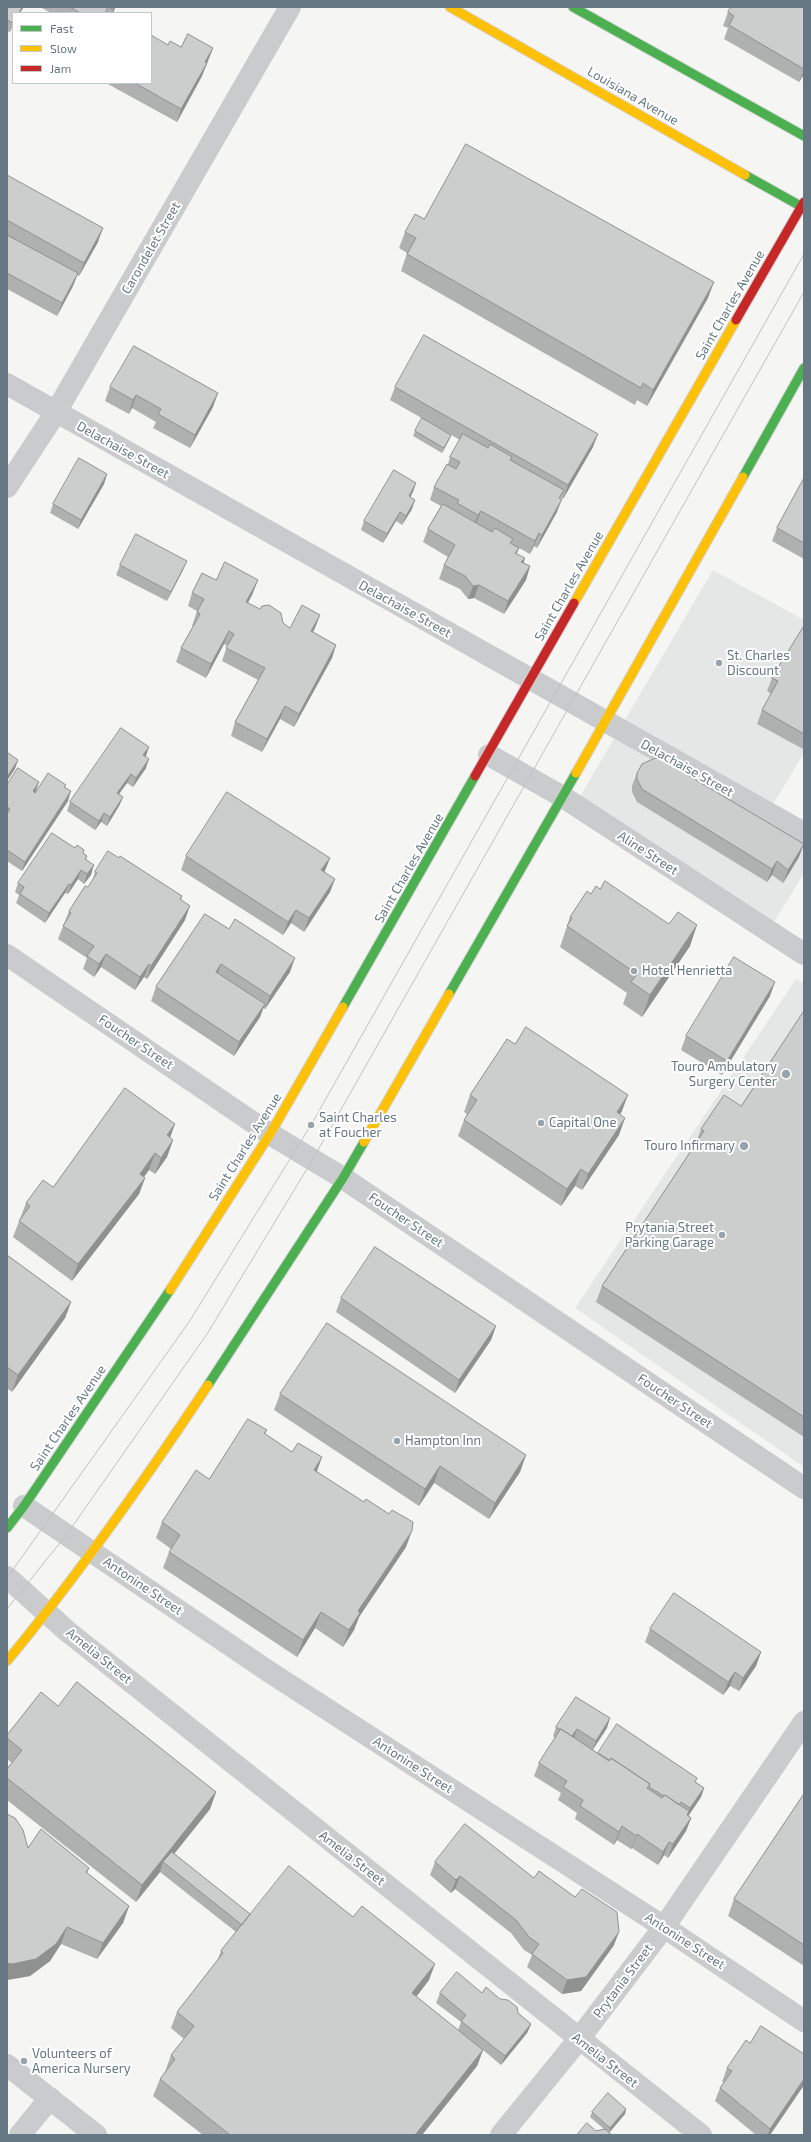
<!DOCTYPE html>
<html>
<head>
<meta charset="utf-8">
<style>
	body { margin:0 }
	#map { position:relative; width:811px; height:2142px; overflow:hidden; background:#f5f5f4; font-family:"Exo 2",sans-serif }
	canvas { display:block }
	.frame { position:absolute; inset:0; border:8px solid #667883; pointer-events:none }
	.legend { position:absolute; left:12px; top:12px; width:140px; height:72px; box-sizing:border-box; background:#fff; border:1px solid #c2c9cd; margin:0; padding:5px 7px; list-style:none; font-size:12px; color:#667883 }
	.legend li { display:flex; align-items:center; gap:8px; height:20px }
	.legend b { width:20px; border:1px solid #c2c9cd }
</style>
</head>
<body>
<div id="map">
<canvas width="811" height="2142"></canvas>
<div class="frame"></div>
<ul class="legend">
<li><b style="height:5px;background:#4caf50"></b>Fast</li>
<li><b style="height:5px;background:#ffc107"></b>Slow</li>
<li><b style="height:5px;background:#c62828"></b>Jam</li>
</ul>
</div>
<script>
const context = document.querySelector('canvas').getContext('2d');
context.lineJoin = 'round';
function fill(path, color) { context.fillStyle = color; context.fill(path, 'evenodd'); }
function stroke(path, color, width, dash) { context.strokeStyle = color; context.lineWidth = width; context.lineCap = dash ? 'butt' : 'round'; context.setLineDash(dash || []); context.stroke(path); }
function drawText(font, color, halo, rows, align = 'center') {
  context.font = font + ' "Exo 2",sans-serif'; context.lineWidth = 4; context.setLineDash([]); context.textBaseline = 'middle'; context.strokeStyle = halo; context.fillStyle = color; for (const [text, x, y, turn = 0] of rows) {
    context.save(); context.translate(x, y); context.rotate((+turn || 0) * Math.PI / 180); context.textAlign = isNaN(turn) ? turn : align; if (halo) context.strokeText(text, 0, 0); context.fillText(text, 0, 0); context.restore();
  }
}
fill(new Path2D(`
	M713,570L804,620V753L761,824L804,850V873L774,922L579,798Z
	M796,979L804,984V1467L575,1308Z`), '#e5e7e7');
const fast = new Path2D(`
	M573,7L804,136
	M745,175L804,208
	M743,477L804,368
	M449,994L576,773
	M343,1007L475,776
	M208,1385L343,1178L364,1142
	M7,1528L24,1506L170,1290`);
const slow = new Path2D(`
	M450,7L745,175
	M574,603L736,320
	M576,773L743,477
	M364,1142L449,994
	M170,1290L270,1134L343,1007
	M7,1661C80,1573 145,1480 208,1385`);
const jam = new Path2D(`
	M736,320L804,202
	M475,776L574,603`);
stroke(fast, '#d2d3d4', 11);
stroke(slow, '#d2d3d4', 11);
stroke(jam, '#d2d3d4', 11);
stroke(new Path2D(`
	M7,384L804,833
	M7,487L56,412L290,7
	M489,755L563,797L804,954
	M7,955L270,1134L343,1178L804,1488
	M24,1506L271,1673L664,1927L804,2021
	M7,1577L67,1631L701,2135
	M7,2065L96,2135
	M20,2135L50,2098
	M501,2135L579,2039L664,1927L804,1722`), '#cacbcc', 22);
stroke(fast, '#4caf50', 9);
stroke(slow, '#ffc107', 9);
stroke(jam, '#c62828', 9);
stroke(new Path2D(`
	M7,1578L189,1322L311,1125L804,254
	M7,1609L67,1534L207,1334L313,1159L804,292`), '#bfc1c2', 1);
fill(new Path2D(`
	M7,7L13,13V26L10,32L7,31Z
	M43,7H120L115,8L113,13H51L42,8Z
	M804,7V74L799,82L724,39L728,28L723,26L728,12Z
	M168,45L181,47L213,48L202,76L177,122L106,83H151Z
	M7,175L98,242L79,276L77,275L73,286L57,316L7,289Z
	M424,219L708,298L647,406L637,400L635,405L401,271L407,253L399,248L405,232Z
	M110,387L213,407L190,448L153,428L156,422L132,408L129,414L105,401Z
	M395,387L593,447L563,499L561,497L557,512L537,548L534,546L530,554L519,548L517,554L524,563L530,566L526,580L504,614L474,598L468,599L460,589L439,579L444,565L448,557L423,542L428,529L441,506L430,500L434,487L448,464L450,457L460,440L390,400Z
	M415,431L451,435L449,440L442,453L413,436Z
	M107,474L104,484L78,529L50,513L53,504Z
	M804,478V559L772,541L777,528Z
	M413,492L410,497L412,509L402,525L396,521L383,543L361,530L364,521Z
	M120,565L183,570L167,601L116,575Z
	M216,580L253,593L248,603L290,628L320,615L315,628L313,632L336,645L332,658L294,727L280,719L262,752L231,736L235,722L258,680L222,661L227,646L224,644L206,678L176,662L181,648L193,626H192L197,611L188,606L192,593Z
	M804,626V748L803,749L757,724L762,710L771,694L767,691L772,678Z
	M145,756L146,768L133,787L127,783L119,794L123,797L119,806L107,826L101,822L95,830L67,811L70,802Z
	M637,773L799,857L783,883L772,875L767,882L637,802L632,792V786Z
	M7,785L36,791L35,792L65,787L68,801L22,871L7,861Z
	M75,848L83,853L87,856L86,860L91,875L84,884L78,879L68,894L65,893L45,923L16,903L19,895L15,892L18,883Z
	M186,856L330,858L324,872L335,879L330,892L304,932L291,923L283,935L181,870Z
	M119,858L182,896L181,900L185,920L147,979L144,977L135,990L101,967L94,977L83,969L87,958L58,939L69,911L88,887L92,882L95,872Z
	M591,894L690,946L642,1017L623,1004L627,993L560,947L570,917Z
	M205,914L290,972L265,1009L263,1008L260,1017L234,1056L151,1001L156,987Z
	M770,996L722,1075L681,1050L686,1036Z
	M804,1011V1437L596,1302L602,1286L696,1143L701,1129L741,1106Z
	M470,1095L622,1111L620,1115L619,1135L582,1190L575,1186L561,1206L458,1136L464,1120L467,1114L464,1112Z
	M170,1138L173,1140L167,1157L155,1174L149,1170L144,1177L145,1178L139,1194L72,1281L13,1237L26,1203L53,1187Z
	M7,1255L71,1302L65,1318L12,1392L7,1388Z
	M341,1298L496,1326L491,1340L455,1393L336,1312Z
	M280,1394L526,1455L520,1472L489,1519L434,1483L419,1506L274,1410Z
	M267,1430L265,1434L317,1471L406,1547L359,1617L354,1630L343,1647L315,1628L297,1657L163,1568L169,1552L171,1549L156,1538L162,1522L209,1479Z
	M650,1629L761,1652L756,1666L739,1691L730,1686L723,1695L645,1642Z
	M58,1706L216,1792L210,1809L174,1854L250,1914L429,1980L416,1997L458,2030L461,2022L436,2003L440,1993H482L518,2013L531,2024L527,2033L501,2065L483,2050L477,2066L422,2135H203L153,2096L160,2079L165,2072L171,2055L184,2039L171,2028L177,2012L217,1961L221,1951L236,1932L160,1872L136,1902L7,1800V1769L12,1763L7,1759V1735Z
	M556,1727L607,1728L593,1750L598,1753L696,1782L704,1788L701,1797L688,1816L691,1818L686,1831L668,1858L664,1855L658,1865L632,1848L631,1849L617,1840L614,1845L575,1819L577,1813L558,1800L561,1793L534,1776L539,1763L555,1738L553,1736Z
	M804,1791V1966L728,1916L734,1899L803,1795V1794Z
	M7,1814L28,1848L89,1868L87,1874L129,1906L123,1923L97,1959L61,1944L50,1961L30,1976L7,1980Z
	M435,1862L614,1945L581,1991L562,1994L527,1967L532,1955L524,1950L511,1933L455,1889L451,1893L430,1875Z
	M750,2043L804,2054V2085L770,2135H756L715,2101L720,2088L724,2082H722L727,2068Z
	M626,2109L625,2114L609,2132L596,2131L604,2129L590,2117L592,2112Z`), '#afb1b1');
fill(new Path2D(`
	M22,7H24L20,13H19Z
	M114,7H120L115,8L113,13H112Z
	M213,48L202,76L177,122L181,109L205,62Z
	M804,70V74L799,82Z
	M103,228L98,242L79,276L84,263Z
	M78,273L73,286L57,316L62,303Z
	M714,282L708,298L647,406L653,390Z
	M218,393L213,407L190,448L195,435Z
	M136,395L132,408L129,414L133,400Z
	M598,434L593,447L563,499L568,485Z
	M451,435L449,440L442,453L444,448Z
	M107,474L104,484L78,529L81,520Z
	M416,483L413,492L406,505L409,496Z
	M562,499L557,512L537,548L542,535Z
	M415,500L412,509L402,525L406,516Z
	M481,511L476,524L473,528L478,515Z
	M400,512L396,521L383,543L387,534Z
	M539,533L534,546L530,554L535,541Z
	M525,558L521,571V562Z
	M187,561L183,570L167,601L171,592Z
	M530,566L526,580L504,614L508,601Z
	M258,580L253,593L241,615L246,602Z
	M479,585L474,598L468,599L473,586Z
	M320,615L315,628L306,644L311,631Z
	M229,631L224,644L206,678L211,664Z
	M336,645L332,658L294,727L299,714Z
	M285,706L280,719L262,752L267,739Z
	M149,747L146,756L140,764L143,755Z
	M149,759L146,768L133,787L136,778Z
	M18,760L15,769L7,781V777Z
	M131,774L127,783L113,802L117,793Z
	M39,782L36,791L29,801L33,791Z
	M71,791L68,801L22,871L25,862Z
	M123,797L119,806L107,826L110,817Z
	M104,813L101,822L95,830L99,821Z
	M804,844L799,857L783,883L788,870Z
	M330,858L325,871L316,883L321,870Z
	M777,861L772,875L767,882L772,869Z
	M94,865L91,875L84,884L87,874Z
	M81,870L78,879L68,894L71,885Z
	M335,879L330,892L304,932L309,918Z
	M69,884L65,893L45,923L49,913Z
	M190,906L185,920L147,979L151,966Z
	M296,910L291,923L283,935L288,922Z
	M697,925L690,946L642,1017L650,995Z
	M106,954L101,967L94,977L99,964Z
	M295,958L290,972L265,1009L270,996Z
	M149,964L144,977L135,990L140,977Z
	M221,964L216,977V972Z
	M775,982L770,996L722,1075L727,1061Z
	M265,1004L260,1017L234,1056L239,1042Z
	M628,1095L622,1111L611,1129L617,1112Z
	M625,1118L619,1135L582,1190L588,1174Z
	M175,1124L169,1141L167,1135Z
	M173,1140L167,1157L155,1174L161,1158Z
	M155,1153L149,1170L134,1190L140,1174Z
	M581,1169L575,1186L561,1206L567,1189Z
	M145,1178L139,1194L72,1281L78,1264Z
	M71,1302L65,1318L12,1392L18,1375Z
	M496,1326L491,1340L455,1393L459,1380Z
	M526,1455L520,1472L489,1519L495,1503Z
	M322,1457L316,1474L314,1470Z
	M440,1466L434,1483L419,1506L425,1489Z
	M412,1531L406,1547L359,1617L354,1630L343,1647L349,1630L358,1611Z
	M321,1612L315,1628L297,1657L303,1640Z
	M761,1652L756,1666L739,1691L743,1678Z
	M735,1672L730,1686L723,1695L728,1682Z
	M610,1718L607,1728L592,1750L596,1741Z
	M577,1729L574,1738L572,1737Z
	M704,1788L701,1797L687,1818L690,1808Z
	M216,1792L210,1809L166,1864L163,1862L160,1872L136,1902L142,1885Z
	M691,1818L686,1831L668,1858L673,1844Z
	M622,1826L617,1840L614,1845L619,1832Z
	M637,1834L632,1848L631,1849L636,1836Z
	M669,1842L664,1855L658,1865L663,1852Z
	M460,1876L455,1889L451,1893L456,1880Z
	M129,1906L123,1923L97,1959L103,1943Z
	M67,1927L61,1944L50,1961L30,1976L7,1980V1963Z
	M619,1932L614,1945L581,1991L562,1994L567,1980Z
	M435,1964L429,1980L406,2010L412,1993Z
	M531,2024L527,2033L501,2065L505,2056Z
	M483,2050L477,2066L422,2135H415Z
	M804,2079V2085L770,2135H768L770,2129Z
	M626,2109L625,2114L609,2133L610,2128Z`), '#8f9090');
const building = new Path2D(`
	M7,7H22L19,13H13V23L7,20Z
	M70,7H108L105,13H81Z
	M109,7H114L113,9Z
	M731,7H804V69L729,25L734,16L728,12Z
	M188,34L213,48L205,62L207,63L181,109L135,83H151V35L168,45L170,41L181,47Z
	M466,144L714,282L653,390L643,383L641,388L407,254L416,238L405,232L415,214L424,219Z
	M7,175L103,228L84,263L7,220Z
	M7,235L78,273L62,303L7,273Z
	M424,335L598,434L568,485L395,387Z
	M134,346L218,393L195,435L158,414L161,409L136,395L133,400L110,387Z
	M422,418L451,435L444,448L415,431Z
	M463,434L488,448L490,444L512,457L510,460L564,490L559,498L562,499L542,535L539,533L535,541L481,511L478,515L457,503L459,500L434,487L447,464L456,469L460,462L450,457Z
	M79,458L107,474L81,520L53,504Z
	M394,470L416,483L409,496L415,500L406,516L400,512L387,534L364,521Z
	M804,478V543L777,528Z
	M443,504L492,532L495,528L513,539L510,543L519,548L515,553L525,558L521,562L530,566L508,601L479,585L473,586L465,576L444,565L455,545L428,529Z
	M136,534L187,561L171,592L120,565Z
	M225,562L258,580L246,602L260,609L262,606L269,605L281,613L283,623L290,628L302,605L320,615L311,631L336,645L299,714L285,706L267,739L235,722L265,668L226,648L234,634L229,631L211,664L181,648L200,614L197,612L204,599L192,593L202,573L216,580Z
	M804,626V734L762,710L778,681L772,678Z
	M121,728L149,747L143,755L149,759L136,778L131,774L117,793L123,797L110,817L104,813L99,821L70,802Z
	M7,752L18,760L7,777Z
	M659,758L804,844L788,870L777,861L772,869L642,789L637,779V773L642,764L653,759Z
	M18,768L39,782L33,791L35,793L48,773L66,785L64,787L71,791L25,862L7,850V814L10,809L7,807V785Z
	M227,792L330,858L321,870L335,879L309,918L296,910L288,922L186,856Z
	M52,833L75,848L77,845L84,850L83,853L87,856L85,859L94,865L87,874L81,870L71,885L69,884L49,913L20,894L24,887L18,883Z
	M108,851L119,858L120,856L182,896L180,899L190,906L151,966L149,964L140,977L106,954L99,964L87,956L94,946L63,926L71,913L69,911L85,886L88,887L97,873L95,872Z
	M605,881L669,924L678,912L697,925L650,995L631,982L637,974L567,926L572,918L570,917L587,891L591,894L596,886L600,889Z
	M205,914L229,929L235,919L295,958L270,996L221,964L216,972L265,1004L239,1042L156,987Z
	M734,957L775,982L727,1061L686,1036Z
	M804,1011V1417L602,1286L704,1131L701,1129L724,1095L741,1106Z
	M526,1027L628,1095L617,1112L625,1118L588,1174L581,1169L567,1189L464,1120L477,1100L470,1095L507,1039L515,1044Z
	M125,1088L175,1124L167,1135L173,1140L161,1158L155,1153L140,1174L145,1178L78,1264L19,1221L30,1206L26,1203L43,1180L53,1187Z
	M375,1247L496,1326L459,1380L341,1298Z
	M7,1255L71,1302L18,1375L7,1367Z
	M327,1323L526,1455L495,1503L440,1466L425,1489L280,1394Z
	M248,1419L267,1430L264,1433L292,1452L298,1443L322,1457L314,1470L364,1502L366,1499L389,1514L392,1510L413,1522L412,1531L358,1611L360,1613L349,1630L321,1612L303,1640L169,1552L180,1535L162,1522L196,1470L209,1479Z
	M674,1593L761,1652L743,1678L735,1672L728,1682L650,1629Z
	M77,1682L216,1792L142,1885L7,1778V1769L22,1750L7,1738V1735L41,1692L58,1706Z
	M576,1697L610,1718L596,1741L577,1729L572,1736L561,1729V1730L556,1727Z
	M617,1724L697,1778L695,1782L704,1788L690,1808L681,1802L679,1805L665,1795L664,1796L649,1787L650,1784L611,1758L609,1760L598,1753Z
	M561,1729L609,1761L611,1758L650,1784L647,1788L662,1798L665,1795L689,1811L687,1815L691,1818L673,1844L669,1842L663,1852L637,1834L636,1836L622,1826L619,1832L580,1806L583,1800L563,1787L567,1781L539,1763Z
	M804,1794V1945L734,1899Z
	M7,1814L15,1818L23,1830L28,1848L41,1829L89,1868L86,1872L129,1906L103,1943L67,1927L56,1944L36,1959L12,1964L7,1963Z
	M465,1824L534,1878L539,1871L575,1897L582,1889L617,1912L619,1932L586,1977L567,1980L532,1954L539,1944L529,1937L516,1920L460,1876L456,1880L435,1862Z
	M172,1852L250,1914L242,1925L163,1862Z
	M289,1866L353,1917L362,1906L435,1964L412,1993L483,2050L415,2135H230L160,2079L175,2059L171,2055L194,2026L177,2012L223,1953L221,1951Z
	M457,1972L482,1993L486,1987L500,1999L508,2000L517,2007L518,2013L531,2024L505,2056L461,2021L466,2015L440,1993Z
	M761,2026L804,2054V2079L770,2129L720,2088L732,2071L727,2068L746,2040L750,2043Z
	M608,2093L626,2109L610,2128L592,2112Z
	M587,2123L596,2131L605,2129L612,2135H577Z`);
fill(building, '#cccece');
stroke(building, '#8f9090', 1);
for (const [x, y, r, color] of [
	[719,663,4,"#98a4ab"],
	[634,971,4,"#98a4ab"],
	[786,1074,5,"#98a4ab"],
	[541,1123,4,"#98a4ab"],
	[311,1125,4,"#98a4ab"],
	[744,1146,5,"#98a4ab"],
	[722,1235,4,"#98a4ab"],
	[397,1441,4,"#98a4ab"],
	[24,2061,4,"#98a4ab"]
]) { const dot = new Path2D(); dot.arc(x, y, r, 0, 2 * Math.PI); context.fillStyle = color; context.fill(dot); stroke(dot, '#fff', 1.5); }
drawText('13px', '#667883', '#fff', [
	["Louisiana Avenue",633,96,30],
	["Carondelet Street",151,248,-60],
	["Saint Charles Avenue",730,305,-60],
	["Delachaise Street",123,450,29],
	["Saint Charles Avenue",569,586,-60],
	["Delachaise Street",405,609,29],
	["Delachaise Street",687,768,29],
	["Aline Street",648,853,33],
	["Saint Charles Avenue",409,868,-60],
	["Foucher Street",136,1042,34],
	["Saint Charles Avenue",245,1147,-58],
	["Foucher Street",406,1220,34],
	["Foucher Street",675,1401,34],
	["Saint Charles Avenue",68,1418,-56],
	["Antonine Street",143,1586,34],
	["Amelia Street",99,1656,39],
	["Antonine Street",413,1765,33],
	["Amelia Street",352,1858,38],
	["Antonine Street",685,1941,33],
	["Prytania Street",623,1981,-53],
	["Amelia Street",605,2060,38]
]);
drawText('13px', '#667883', '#fff', [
	["St. Charles",727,656],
	["Discount",727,671],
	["Hotel Henrietta",642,971],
	["Touro Ambulatory",777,1067,"right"],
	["Surgery Center",777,1082,"right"],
	["Saint Charles",319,1118],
	["at Foucher",319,1133],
	["Capital One",549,1123],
	["Touro Infirmary",735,1146,"right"],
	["Prytania Street",714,1228,"right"],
	["Parking Garage",714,1243,"right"],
	["Hampton Inn",405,1441],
	["Volunteers of",32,2054],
	["America Nursery",32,2069]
], 'left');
</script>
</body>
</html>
